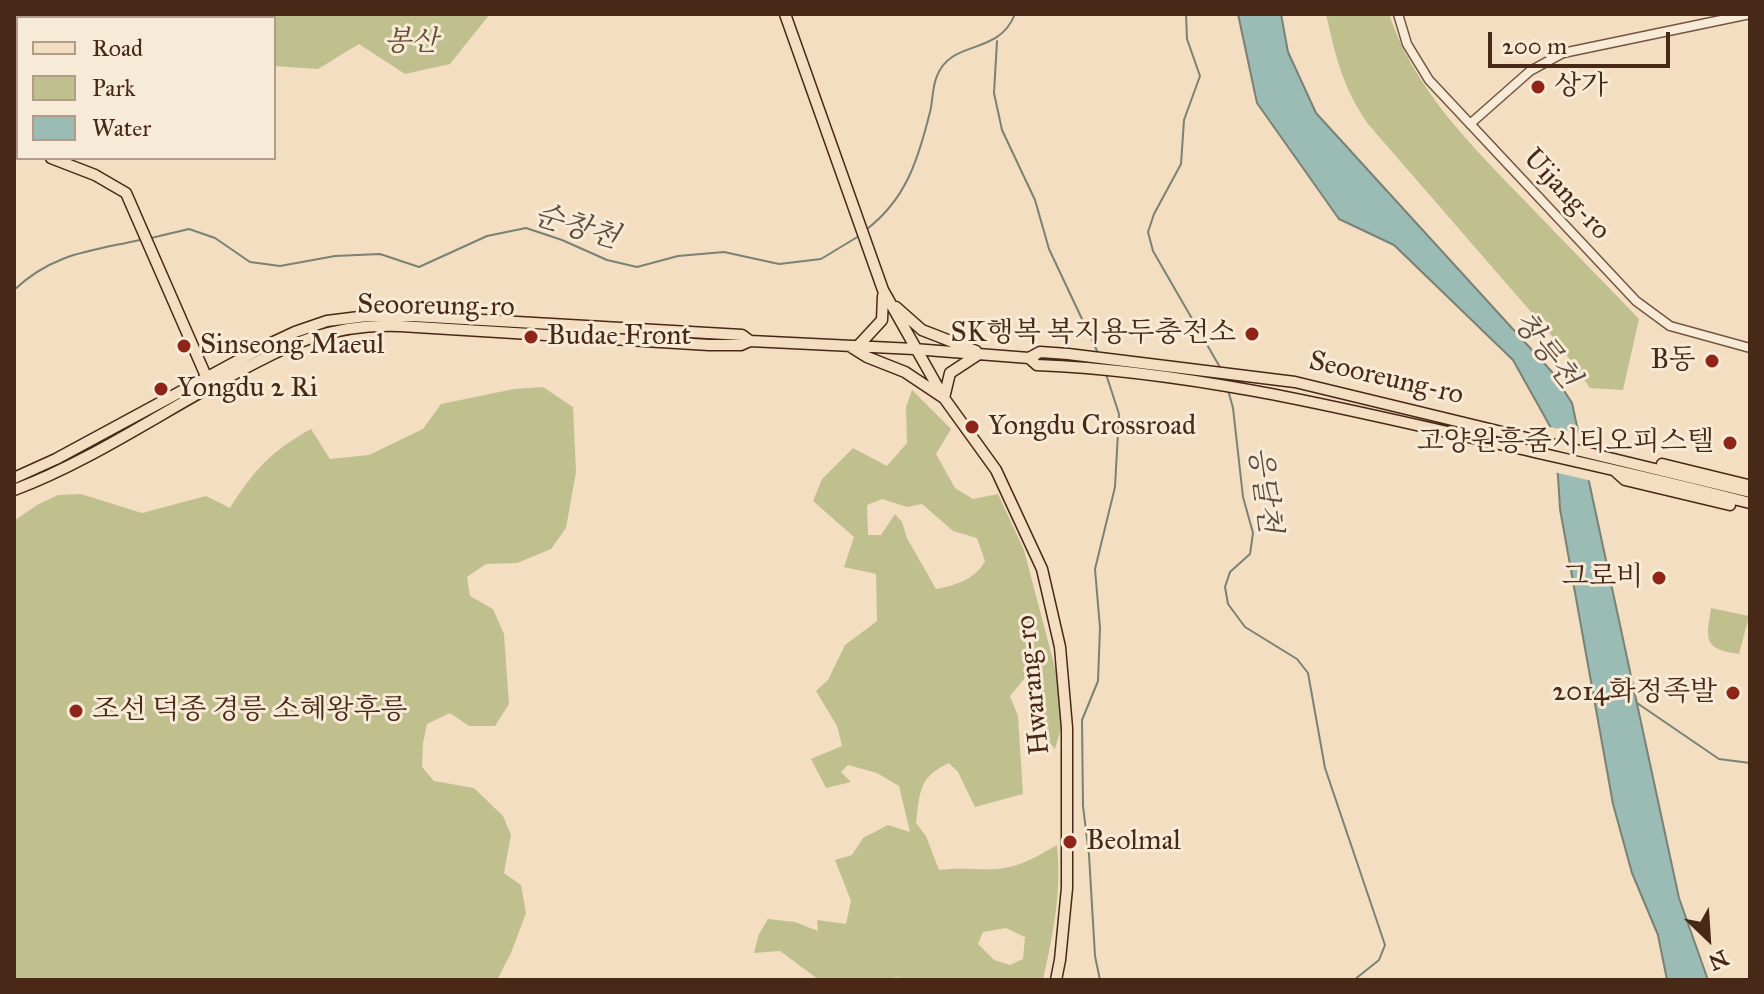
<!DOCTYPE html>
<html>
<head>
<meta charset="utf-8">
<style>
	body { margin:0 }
	#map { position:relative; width:1764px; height:994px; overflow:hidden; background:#f3dec1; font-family:"IM FELL Great Primer",serif }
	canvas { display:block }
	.frame { position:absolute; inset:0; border:16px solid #482816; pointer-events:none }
	.legend { position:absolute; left:16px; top:16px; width:260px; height:144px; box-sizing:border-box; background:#f7ead7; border:2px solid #b19c8a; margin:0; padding:10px 14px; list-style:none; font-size:24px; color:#482816 }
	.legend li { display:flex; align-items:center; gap:16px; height:40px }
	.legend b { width:40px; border:2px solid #b19c8a }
	.north { position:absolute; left:1668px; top:898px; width:80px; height:80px; -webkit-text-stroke:6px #f7ead7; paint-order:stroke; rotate:155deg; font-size:22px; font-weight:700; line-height:32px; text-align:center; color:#482816 }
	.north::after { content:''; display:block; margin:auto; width:28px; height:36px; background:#482816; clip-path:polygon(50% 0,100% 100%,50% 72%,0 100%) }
	.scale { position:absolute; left:1488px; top:32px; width:182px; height:36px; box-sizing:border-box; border:4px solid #482816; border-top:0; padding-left:10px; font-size:24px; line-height:28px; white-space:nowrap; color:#482816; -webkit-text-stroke:6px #f7ead7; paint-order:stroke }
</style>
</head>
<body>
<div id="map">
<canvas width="1764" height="994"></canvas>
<div class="frame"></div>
<ul class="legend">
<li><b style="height:10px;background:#f3dec1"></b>Road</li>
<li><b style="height:22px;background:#c0c08f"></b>Park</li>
<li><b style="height:22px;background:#9bbcb5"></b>Water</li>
</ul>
<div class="north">N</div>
<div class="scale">200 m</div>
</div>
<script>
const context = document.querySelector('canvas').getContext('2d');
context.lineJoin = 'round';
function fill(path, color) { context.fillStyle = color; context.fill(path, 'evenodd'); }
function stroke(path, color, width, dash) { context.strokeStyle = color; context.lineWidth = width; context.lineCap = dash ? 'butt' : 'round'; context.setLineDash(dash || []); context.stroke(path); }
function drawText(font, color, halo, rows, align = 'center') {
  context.font = font + ' "IM FELL Great Primer","Noto Serif KR",serif'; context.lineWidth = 6; context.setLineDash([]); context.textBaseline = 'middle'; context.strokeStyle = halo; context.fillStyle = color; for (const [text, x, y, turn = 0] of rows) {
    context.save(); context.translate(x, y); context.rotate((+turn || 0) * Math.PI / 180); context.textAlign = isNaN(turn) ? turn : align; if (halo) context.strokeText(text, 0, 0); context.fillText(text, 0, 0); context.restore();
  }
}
fill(new Path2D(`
	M14,14H142L150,18H18V78L14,81Z
	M275,14H490L450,64L405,74L359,44L318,69L274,66V18H267Z
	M1326,14H1389C1414,89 1470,144 1524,200C1562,240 1601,279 1639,319L1623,390L1590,388L1558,343L1368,124C1342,86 1336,58 1326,14Z
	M543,387L573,407L576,472L566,528L551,549L517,563L486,564L467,577L470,596L493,609L504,634L509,704L495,726H469L450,713L427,724L423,743L422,767L434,781L474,788L503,816L511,835L504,873L521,885L526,913L511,953L497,980H14V521L37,505L58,495L81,494L142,513L206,496L230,508C254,470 271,451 311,429L330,459L369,455L423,429L441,404L514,389Z
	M912,390L951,429L936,454L955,488L973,499L998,494L1024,550L1060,687L1062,725L1055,749L1045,738L1040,682L1028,674L1010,696L1018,716L1023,794L975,807L958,772L949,763C918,777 920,793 916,823L926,836L939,870C959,867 977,870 997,869C1020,867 1038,856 1057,845C1062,892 1053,935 1043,980H899L898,977L886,980H819L780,951L754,953L759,934L768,919L795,922L818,931L817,920L846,924L851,901L835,860L852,855L863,838L888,825L910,832L899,786L877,773L848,765L841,772L851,782L826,788L811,759L842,746L837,726L816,691L828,680L845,645L877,621L876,574L844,567L854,537L813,501L822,479L853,448L887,466L907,443L906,407ZM882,499L907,507L922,504L953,531L977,538L985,561C976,579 954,586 936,589L907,538L902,522L895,514L881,535H868L867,505ZM1006,928L1025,937L1023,959L1010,965L994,960L978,944L983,932Z
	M1711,608L1749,616L1739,654C1703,649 1706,640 1711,608Z`), '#c0c08f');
const water = new Path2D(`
	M1238,14H1281L1288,52L1316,113L1552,372L1572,403L1679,898L1708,980H1667L1658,935L1632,873L1613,804L1560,509L1558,476L1551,428L1513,360L1394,245L1339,219L1257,103Z`);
fill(water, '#9bbcb5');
stroke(water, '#7a8175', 2);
fill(new Path2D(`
	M1545,426L1582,434L1592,481L1554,472Z`), '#f3dec1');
stroke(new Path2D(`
	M1186,14L1187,39L1200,76L1184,120L1181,164L1154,214L1148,232L1153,251L1221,369
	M997,41L994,93L1002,130L1035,200L1049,249L1098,353
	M867,229C906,199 918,160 930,112C933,101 932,87 937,76C952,38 998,57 1015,14
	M151,238L189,229L215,238L250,262L280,266L335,256L380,254L419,267L487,236L526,228L562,240L607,260L637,267L678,256L724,252L779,264L821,259L859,236
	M14,290C53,253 91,251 140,240
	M1228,390L1233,408L1243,497L1253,533L1250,554L1230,572L1225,587L1228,604L1245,627L1297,659L1308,673L1325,768L1385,945L1379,960L1354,980
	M1637,703L1719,759L1750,763
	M1100,980L1095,956L1089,855L1083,806L1082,720L1098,681L1100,628L1095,569L1115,487L1119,414L1106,374`), '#7a8175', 2);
const minor = new Path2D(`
	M1398,14L1407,44L1429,80L1636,301L1670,326L1750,348
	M1470,124L1530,71L1563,53L1750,14`);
const major = new Path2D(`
	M785,14L883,290L944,398L996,470L1042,569L1060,647L1067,728V888L1060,960L1056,980
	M14,143L18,145
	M51,158L95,175L126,193L209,383
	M896,307L922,330L976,351
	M858,346L882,320L883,296
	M851,347L867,357L905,372L944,398L950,373L979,354
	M1029,358L1040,352L1068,354L1295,382L1750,492
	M1662,464L1748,485
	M1616,472L1625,480L1730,505
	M14,478L56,459L265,346L295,332L327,321L367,316H413L742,335L750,341L914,349L1029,358L1037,365C1184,371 1330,405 1473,438C1565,459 1658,479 1750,503
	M14,490C81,465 147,422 210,387C278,351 320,323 400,326L709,345H741L750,341`);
stroke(minor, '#735641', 11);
stroke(major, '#482816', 13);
stroke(minor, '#f7ead7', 8);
stroke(major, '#f3dec1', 10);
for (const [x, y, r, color] of [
	[1538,87,8,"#8f2418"],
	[1252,334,8,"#8f2418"],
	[531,337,8,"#8f2418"],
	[184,346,8,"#8f2418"],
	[1712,361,8,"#8f2418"],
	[161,389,8,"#8f2418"],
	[972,427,8,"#8f2418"],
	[1730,443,8,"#8f2418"],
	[1659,578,8,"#8f2418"],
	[1733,693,8,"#8f2418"],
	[76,711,8,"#8f2418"],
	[1070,842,8,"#8f2418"]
]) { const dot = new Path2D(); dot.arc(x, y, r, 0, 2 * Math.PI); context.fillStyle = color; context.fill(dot); stroke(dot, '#f7ead7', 3); }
drawText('italic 28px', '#664e34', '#f7ead7', [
	["봉산",411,43]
]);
drawText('28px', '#482816', '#f7ead7', [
	["상가",1554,87],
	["SK행복 복지용두충전소",1236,334,"right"],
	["Budae Front",547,337],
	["Sinseong Maeul",200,346],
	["B동",1696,361,"right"],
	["Yongdu 2 Ri",177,389],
	["Yongdu Crossroad",988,427],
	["고양원흥줌시티오피스텔",1714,443,"right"],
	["그로비",1643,578,"right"],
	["2014화정족발",1717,693,"right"],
	["조선 덕종 경릉 소혜왕후릉",92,711],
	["Beolmal",1086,842]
], 'left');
drawText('28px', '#482816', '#f7ead7', [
	["Uijang-ro",1566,195,47],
	["Seooreung-ro",436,307,1],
	["Seooreung-ro",1386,379,13],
	["Hwarang-ro",1034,685,-96]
]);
drawText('italic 30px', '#5d4d3e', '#f7ead7', [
	["순창천",576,228,17],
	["창릉천",1545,351,52],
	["응달천",1263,490,83]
]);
</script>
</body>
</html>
